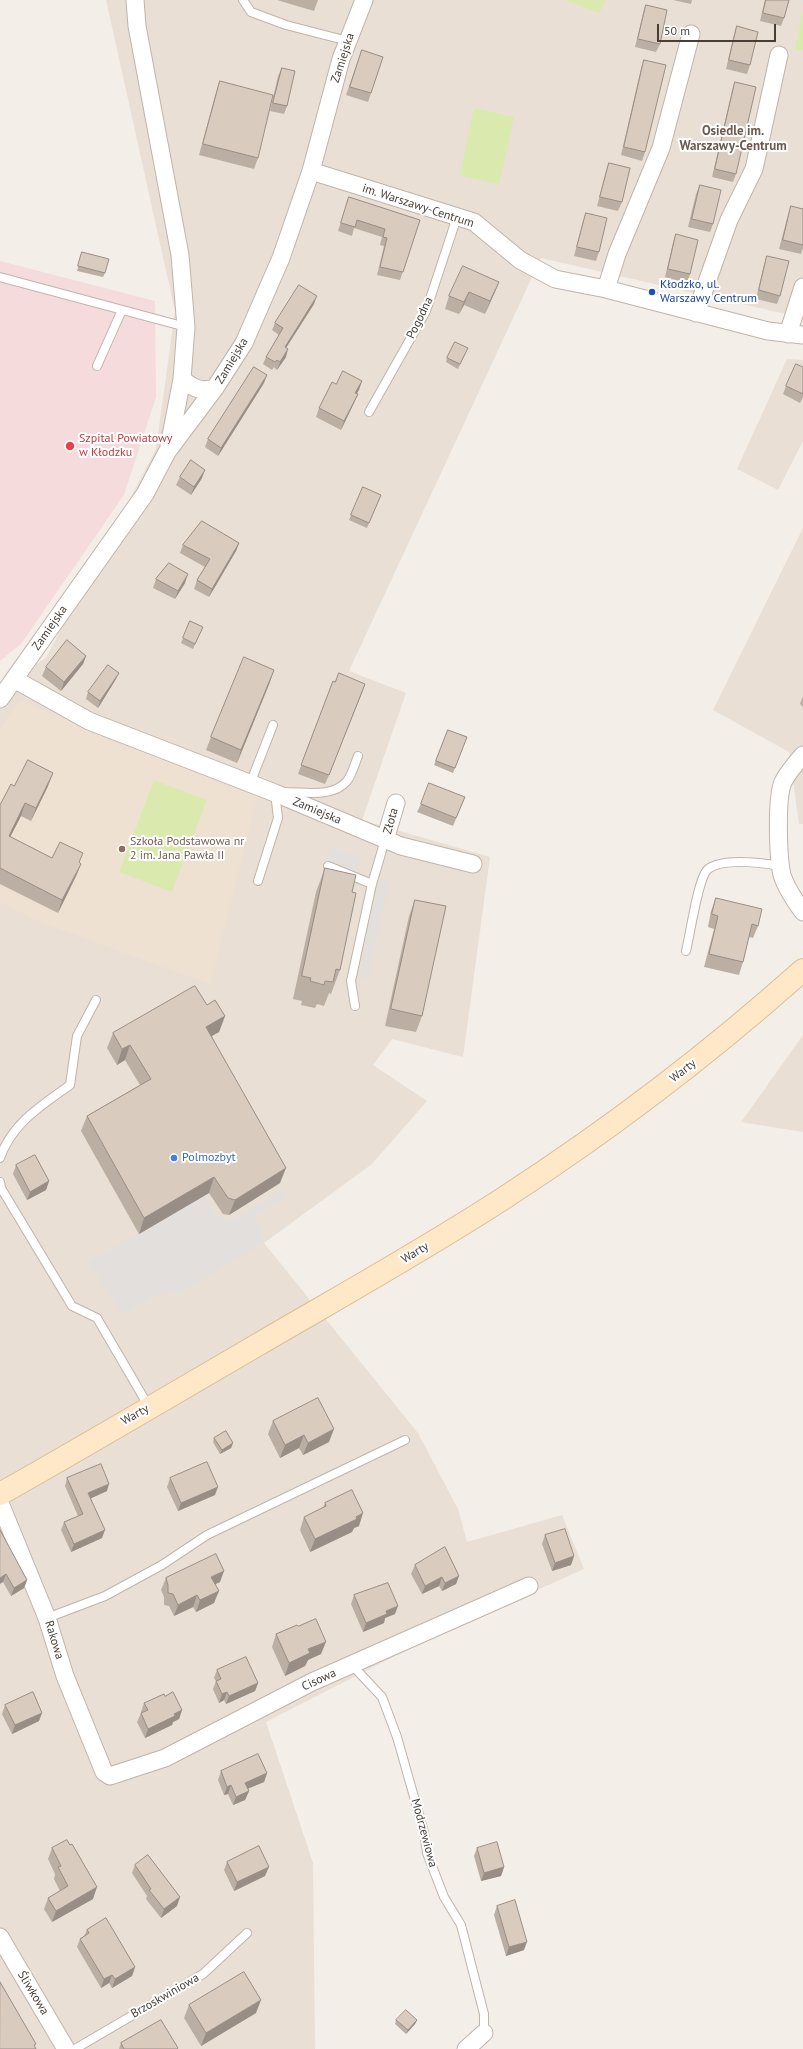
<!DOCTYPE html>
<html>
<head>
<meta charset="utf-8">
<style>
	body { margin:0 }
	#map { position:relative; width:803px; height:2049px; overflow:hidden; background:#f4eee8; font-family:"PT Sans",sans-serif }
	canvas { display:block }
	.scale { position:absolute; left:657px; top:24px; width:119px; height:18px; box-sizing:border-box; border:2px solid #483e36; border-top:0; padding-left:5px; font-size:12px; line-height:14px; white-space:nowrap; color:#483e36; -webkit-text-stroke:3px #fff; paint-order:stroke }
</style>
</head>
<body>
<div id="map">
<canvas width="803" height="2049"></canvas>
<div class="scale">50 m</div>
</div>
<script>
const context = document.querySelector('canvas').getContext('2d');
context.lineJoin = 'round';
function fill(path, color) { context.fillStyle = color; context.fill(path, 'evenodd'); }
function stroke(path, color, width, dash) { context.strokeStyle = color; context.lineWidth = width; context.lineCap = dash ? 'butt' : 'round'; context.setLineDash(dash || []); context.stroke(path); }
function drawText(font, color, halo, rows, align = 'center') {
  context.font = font + ' "PT Sans",sans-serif'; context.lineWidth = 4; context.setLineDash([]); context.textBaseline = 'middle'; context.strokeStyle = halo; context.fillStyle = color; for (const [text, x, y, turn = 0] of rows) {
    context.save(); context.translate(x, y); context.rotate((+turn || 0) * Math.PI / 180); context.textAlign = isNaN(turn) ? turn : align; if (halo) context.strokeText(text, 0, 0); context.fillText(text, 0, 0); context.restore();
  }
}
fill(new Path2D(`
	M106,0H803V318L541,258L349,671L406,693L362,820L490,857L463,1057L392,1039L373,1065L427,1101L372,1164L264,1243L418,1433L458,1509L467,1542L562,1515L584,1569L430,1638L266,1722L313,1863L315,2049H0V687L46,658L156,449L175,311Z
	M787,359L803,360V441L778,490L737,469Z
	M803,528V824H799L789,752L713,710Z
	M803,1035V1132L741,1122Z`), '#e9dfd5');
fill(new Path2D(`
	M20,701L257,796L210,984L37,921L0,902V729Z`), '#eee1d1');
fill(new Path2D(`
	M0,261L155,301L156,397L124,495L21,644L0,661Z`), '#f5dbdc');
fill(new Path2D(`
	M565,0H606L599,13Z
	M803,10V50L795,51Z
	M474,108L514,117L499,184L460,176Z
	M154,780L207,800L172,892L119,872Z`), '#daeaaf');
fill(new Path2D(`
	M331,847L361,859L356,873L326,861Z
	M379,879L389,881L368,978L358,976Z
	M283,1189L288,1197L253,1218L261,1230L264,1243L178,1294L154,1295L123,1315L89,1262L204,1196L216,1216L231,1221Z`), '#e3dfdd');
const service = new Path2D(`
	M243,0L251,12L286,25L348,41
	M0,277L186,327
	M97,366L122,310
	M369,412L426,311L457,217
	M250,784L273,725
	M328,866L372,884
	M258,881L278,818L275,793C297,789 330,801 347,781C352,775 355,763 358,756
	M686,951C690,936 698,877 708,869C724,857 763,863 781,866
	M355,1006L351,981L372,884L385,840
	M0,1158C12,1123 41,1106 70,1085L77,1036L96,1000
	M0,1182L1,1188L72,1306L97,1318L149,1407
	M47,1618L105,1596L162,1565L207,1535L405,1440
	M352,1665L382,1697L397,1737L424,1832L427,1853L444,1897L461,1925L484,2014V2033
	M75,2049L203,1974L247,1933`);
const minor = new Path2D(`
	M135,0L137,26L180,255L186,327L182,379L169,446
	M311,171L474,222L520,260L555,279L606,289L768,331L803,335
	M606,289L617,254L661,148L691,34
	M696,313L729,220L754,169L779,55
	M788,334L803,287
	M182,379C194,389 201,392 215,388
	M14,679L89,721L275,793L401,846L473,864
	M0,699L145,494L167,452L215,388L244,343L281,258L311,171L341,59L364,0
	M803,755C796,763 788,772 783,782C776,798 778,857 782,875C786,888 795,901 803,912
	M385,840L396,803
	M0,1503L47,1618L65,1676L104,1772L110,1776L165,1758L312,1682L529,1586
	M0,1937L66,2049
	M466,2049L484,2033`);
const secondary = new Path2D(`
	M0,1494C87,1445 173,1394 259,1344C341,1296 424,1250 504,1198C609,1130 709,1054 803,970`);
stroke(service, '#c0b4aa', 10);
stroke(minor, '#c0b4aa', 19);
stroke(secondary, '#dabd98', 24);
stroke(service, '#fff', 8);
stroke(minor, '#fff', 17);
stroke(secondary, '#ffe8c7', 22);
fill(new Path2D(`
	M277,0H318L314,11Z
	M673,0H692L691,4Z
	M765,0H789L784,18L781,26L760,21Z
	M646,5L660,44L656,52L635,47L643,14Z
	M737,26L750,65L747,74L726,69L734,35Z
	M362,50L383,57L368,102L346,95Z
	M644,60L645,152L642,161L621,155L641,69Z
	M282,68L287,106L284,114L270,111L278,76Z
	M220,81L258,158L254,169L199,155L216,93Z
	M735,82L736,174L733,182L712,177L732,91Z
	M609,163L622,202L618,211L597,206L606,172Z
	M700,185L713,224L710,232L688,227L696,194Z
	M349,197L420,220L400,280L377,275L384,246L380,245L382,237L354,228L352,236L338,231Z
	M791,206L803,209V248L801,254L779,249L788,215Z
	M586,213L599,252L596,261L574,256L583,222Z
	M676,234L690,274L687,283L665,277L673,243Z
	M82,252L105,273L103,277L77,271Z
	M767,256L780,296L777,304L756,299L764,265Z
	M499,282L494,294L485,314L464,305L459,314L445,309L449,296Z
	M314,304L286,348V357L277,370L274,367L272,370L263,364L266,357L279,335L272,330L275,323Z
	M468,348L458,369L446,362L447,358Z
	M803,367V397L800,403L783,394L786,386Z
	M362,381L356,394H358L354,403L341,430L316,417L319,408L336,384Z
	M264,383L218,456L205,447L208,439Z
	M180,477L202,478L191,495L176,485Z
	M381,495L367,528L349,520L351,515Z
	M239,543L236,551L209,597L194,589L197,580L205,567L180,553L183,545Z
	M156,579L185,583L175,599L153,588Z
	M203,627L193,649L181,643L183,638Z
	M86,656L83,664L61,691L42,676L46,667Z
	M116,679L98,708L86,699L88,692Z
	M333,681L365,684L325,784L298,774Z
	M270,682L237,763L206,750L211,737Z
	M803,696V707L800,704Z
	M448,730L467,737L453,773L434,765Z
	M14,786H48L31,821L21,816L10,837L52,858L80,863L81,864L76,876L58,913L0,884V805Z
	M465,797L453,826L417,812L421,804Z
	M325,868L352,892L340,970L331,994L329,993L324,1006L317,1004L315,1008L301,1005L302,1001L293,999L316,892Z
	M716,898L758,926L753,938L749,937L743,962L739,975L704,967L714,929L708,927L711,911Z
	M415,900L422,1016L416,1032L385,1026L409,916Z
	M207,1005L225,1016L219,1032L212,1036L280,1183L229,1215L223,1214L209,1193L139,1234L81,1131L87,1116L140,1085L125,1060L117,1065L107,1048L113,1033Z
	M16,1165L49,1181L46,1190L27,1200L13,1174Z
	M273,1421L329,1442L303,1455L299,1448L280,1458L268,1434Z
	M214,1438L233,1443L231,1448L220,1454L213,1442Z
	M67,1478L107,1491L91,1498L102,1538L71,1552L61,1530L64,1522L78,1516L65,1486Z
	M170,1478L215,1495L178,1511L167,1487Z
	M325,1503L359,1526L354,1528L352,1532L310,1552L300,1530L304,1517L323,1508Z
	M0,1530L27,1580L24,1588L11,1596L3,1582Z
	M545,1535L574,1556L571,1565L552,1571L542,1544Z
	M415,1565L459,1576L456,1584L442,1591L439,1586L422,1594L411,1574Z
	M166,1578L220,1582L215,1584L214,1603L196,1612L193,1607L174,1616L169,1606L164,1605V1597L161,1590Z
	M354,1595L395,1614L385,1618L384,1623L363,1632L351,1604Z
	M298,1626L321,1654L308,1660L305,1666L285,1676L272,1647L276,1634Z
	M217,1670L258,1683L255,1691L226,1704L224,1700L219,1703L213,1689L216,1681L214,1678Z
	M165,1696L182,1710L179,1719L173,1722L172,1725L145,1738L137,1722L141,1713H142L141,1712L144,1703Z
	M5,1705L39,1721L12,1734L2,1714Z
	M221,1771L267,1773L264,1782L247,1789L249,1791L245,1800L233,1805L228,1794L224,1795L218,1780Z
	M52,1848L93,1899L52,1922L44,1909L48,1898L60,1891L54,1879L55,1874L48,1859Z
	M477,1848L504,1867L501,1876L481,1881L474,1856Z
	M227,1862L265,1876L234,1891L224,1870Z
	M135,1865L177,1906L161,1918L146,1899L147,1896L132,1873Z
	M497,1906L524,1950L506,1956L494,1915Z
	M87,1930L135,1967L132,1976L112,1988L109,1983L101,1988L77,1947L80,1939L84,1936Z
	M189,2005L256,2013L201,2046L184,2018Z
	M396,2020H417L415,2024L406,2034L395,2024Z
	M121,2043L178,2048V2049H119Z`), '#bbafa4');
fill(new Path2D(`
	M499,282L494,294L485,314L490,301Z
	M469,292L464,305L459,314L464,302Z
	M317,296L314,304L282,354L285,347Z
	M288,349L286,357L277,370L280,362Z
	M267,375L264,383L218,456L221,448Z
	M362,381L359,390L352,402L355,393Z
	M358,394L354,403L341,430L344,421Z
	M205,470L202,478L191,495L194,487Z
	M239,543L236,551L209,597L212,589Z
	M188,574L185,583L175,599L178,591Z
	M86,656L83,664L61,691L64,682Z
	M274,670L270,682L237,763L241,750Z
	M119,673L116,679L98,708L100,701Z
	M365,684L362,693L325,784L329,775Z
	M53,773L48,786L31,821L36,808Z
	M25,803L21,816L4,849L9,836Z
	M81,864L76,876L58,913L62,900Z
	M225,1016L219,1032L201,1042L206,1027Z
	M130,1045L125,1060L117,1065L122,1049Z
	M286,1168L280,1183L229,1215L235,1200Z
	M214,1177L209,1193L139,1234L144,1218Z
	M49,1181L46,1190L27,1200L30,1192Z
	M334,1429L329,1442L303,1455L308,1443Z
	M304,1435L299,1448L280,1458L285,1445Z
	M233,1443L231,1448L220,1454L222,1450Z
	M109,1484L107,1491L85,1501L88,1493Z
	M218,1487L215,1495L178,1511L181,1503Z
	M363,1513L359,1526L354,1528L352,1532L310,1552L315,1539L356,1517Z
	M105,1530L102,1538L71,1552L74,1544Z
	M574,1556L571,1565L552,1571L555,1563Z
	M224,1571L220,1582L207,1588L211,1577Z
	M6,1574L3,1582L0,1584V1578Z
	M459,1576L456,1584L442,1591L445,1583Z
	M442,1577L439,1586L422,1594L425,1586Z
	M27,1580L24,1588L11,1596L14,1588Z
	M219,1591L214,1603L196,1612L200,1600Z
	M197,1595L193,1607L174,1616L178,1605Z
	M398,1606L395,1614L385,1618L384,1623L363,1632L366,1623L386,1611Z
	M326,1642L321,1654L308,1660L305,1666L285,1676L289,1663L308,1649Z
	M258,1683L255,1691L226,1704L229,1696Z
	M227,1692L224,1700L219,1703L222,1694Z
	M182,1710L179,1719L173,1722L172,1725L145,1738L148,1729Z
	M42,1713L39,1721L12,1734L15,1725Z
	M267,1773L264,1782L242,1791L245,1783Z
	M231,1785L228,1794L224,1795L227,1787Z
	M249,1791L245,1800L233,1805L236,1797Z
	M269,1867L265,1876L234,1891L237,1882Z
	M504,1867L501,1876L481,1881L484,1873Z
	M97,1887L93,1899L52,1922L56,1911Z
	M180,1897L177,1906L161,1918L164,1909Z
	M527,1942L524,1950L506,1956L509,1947Z
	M135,1967L132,1976L112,1988L115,1979Z
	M112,1975L109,1983L101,1988L104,1979Z
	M261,2000L256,2013L201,2046L206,2033Z
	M417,2020L415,2024L406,2034L408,2030Z`), '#998e86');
const building = new Path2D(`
	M766,0H789L784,18L763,13Z
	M646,5L667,10L660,44L638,39Z
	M737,26L758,32L750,65L729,60Z
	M362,50L383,57L371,93L350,87Z
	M644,60L666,65L645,152L624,147Z
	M282,68L295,71L287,106L273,103Z
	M220,81L273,95L258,158L203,144Z
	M735,82L756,87L736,174L715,169Z
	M609,163L630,168L622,202L600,197Z
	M700,185L721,190L713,224L692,219Z
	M349,197L420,220L403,272L380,267L387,238L383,237L385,229L357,220L355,227L341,223Z
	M791,206L803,209V245L783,240Z
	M586,213L607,218L599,252L577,247Z
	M676,234L698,240L690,274L668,269Z
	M82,252L109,259L105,273L78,266Z
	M767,256L789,261L780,296L759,290Z
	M463,266L499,282L490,301L469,292L464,302L449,296Z
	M299,285L317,296L285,347L288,349L280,362L277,360L275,362L266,357L283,328L275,323Z
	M455,342L468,348L460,364L447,358Z
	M796,364L803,367V394L786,386Z
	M254,367L267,375L221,448L208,439Z
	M343,371L362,381L355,393L358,394L344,421L319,408L332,382L336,384Z
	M191,460L205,470L194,487L180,477Z
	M363,487L381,495L369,523L351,515Z
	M202,521L239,543L212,589L197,580L210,559L183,545Z
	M169,563L188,574L178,591L156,579Z
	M190,621L203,627L195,644L183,638Z
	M67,640L86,656L64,682L46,667Z
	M244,657L274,670L241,750L211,737Z
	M108,665L119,673L100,701L88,692Z
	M339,673L365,684L329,775L301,765L333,681L335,682Z
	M448,730L467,737L455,768L436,761Z
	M28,760L53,773L36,808L25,803L9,836L52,858L60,842L83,853L79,862L81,864L62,900L0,868V805L11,784L14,786Z
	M429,783L465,797L456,818L421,804Z
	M325,868L356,875L352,892L356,893L340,970L336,969L333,982L325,981L324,985L310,981L311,978L302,976Z
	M716,898L762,909L758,926L752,924L743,962L709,954L718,916L712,914Z
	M415,900L446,906L422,1016L391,1009Z
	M195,986L207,1005L215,1000L225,1016L206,1027L286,1168L235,1200L228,1198L214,1177L144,1218L87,1116L151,1079L130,1045L122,1049L113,1033Z
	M35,1155L49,1181L30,1192L16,1165Z
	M318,1398L334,1429L308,1443L304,1435L285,1445L273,1421Z
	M226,1431L233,1443L222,1450L214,1438Z
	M207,1462L218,1487L181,1503L170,1478Z
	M101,1464L109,1484L88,1493L105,1530L74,1544L64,1522L83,1514L67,1478Z
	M352,1490L363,1513L356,1517L357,1519L315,1539L304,1517L326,1506L325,1503Z
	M565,1529L574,1556L555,1563L545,1535Z
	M0,1530L27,1580L14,1588L6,1574L0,1578Z
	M445,1547L459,1576L445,1583L442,1577L425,1586L415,1565Z
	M216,1554L224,1571L211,1577L219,1591L200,1600L197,1595L178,1605L173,1594L168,1593V1585L166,1578Z
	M388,1583L398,1606L386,1611L387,1614L366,1623L354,1595Z
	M316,1619L326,1642L308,1649L310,1653L289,1663L276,1634L297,1625L298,1626Z
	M246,1657L258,1683L229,1696L227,1692L222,1694L216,1681L221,1679L217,1670Z
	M33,1692L42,1713L15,1725L5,1705Z
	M173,1692L182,1710L174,1714L175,1716L148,1729L141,1713L148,1710L144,1703L164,1694L165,1696Z
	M258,1754L267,1773L245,1783L249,1791L236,1797L231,1785L227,1787L221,1771Z
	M67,1840L70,1845L72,1844L97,1887L56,1911L48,1898L68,1886L58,1867L61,1866L52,1848Z
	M497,1842L504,1867L484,1873L477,1848Z
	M259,1846L269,1867L237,1882L227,1862Z
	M148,1855L180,1897L164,1909L149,1890L151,1889L135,1865Z
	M515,1900L527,1942L509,1947L497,1906Z
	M106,1918L135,1967L115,1979L112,1975L104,1979L80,1939L89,1933L87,1930Z
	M244,1972L261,2000L206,2033L189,2005Z
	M0,1982L36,2044L34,2045L36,2049H0Z
	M406,2010L417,2020L408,2030L396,2020Z
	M161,2020L178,2048L177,2049H124L121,2043Z`);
fill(building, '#dacbbf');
stroke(building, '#998e86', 1);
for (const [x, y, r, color] of [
	[652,292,4,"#1a4fb4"],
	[70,446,5,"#e0444e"],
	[122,849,4,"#8d6e63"],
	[174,1158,4,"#3f7fe0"]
]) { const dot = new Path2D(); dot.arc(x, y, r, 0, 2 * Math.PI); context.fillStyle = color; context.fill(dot); stroke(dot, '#fff', 1.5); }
drawText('12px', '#483e36', '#fff', [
	["Zamiejska",343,58,-72],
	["im. Warszawy-Centrum",418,206,18],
	["Pogodna",420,318,-64],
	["Zamiejska",232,361,-59],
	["Zamiejska",50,628,-55],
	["Zamiejska",317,811,23],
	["Złota",391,821,-74],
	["Warty",683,1071,-38],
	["Warty",415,1253,-31],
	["Warty",135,1415,-30],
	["Rakowa",54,1640,73],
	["Cisowa",319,1680,-25],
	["Modrzewiowa",424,1833,75],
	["Śliwkowa",33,1993,59],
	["Brzoskwiniowa",165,1996,-30]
]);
drawText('12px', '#164399', '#fff', [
	["Kłodzko, ul.",660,285],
	["Warszawy Centrum",660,299]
], 'left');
drawText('12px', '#be3a42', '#fff', [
	["Szpital Powiatowy",79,439],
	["w Kłodzku",79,453]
], 'left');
drawText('12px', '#785e54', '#fff', [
	["Szkoła Podstawowa nr",130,842],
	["2 im. Jana Pawła II",130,856]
], 'left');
drawText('12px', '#366cbe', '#fff', [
	["Polmozbyt",182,1158]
], 'left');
drawText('bold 13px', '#6b5a4d', '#fff', [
	["Osiedle im.",733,131],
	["Warszawy-Centrum",733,146]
]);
</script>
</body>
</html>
